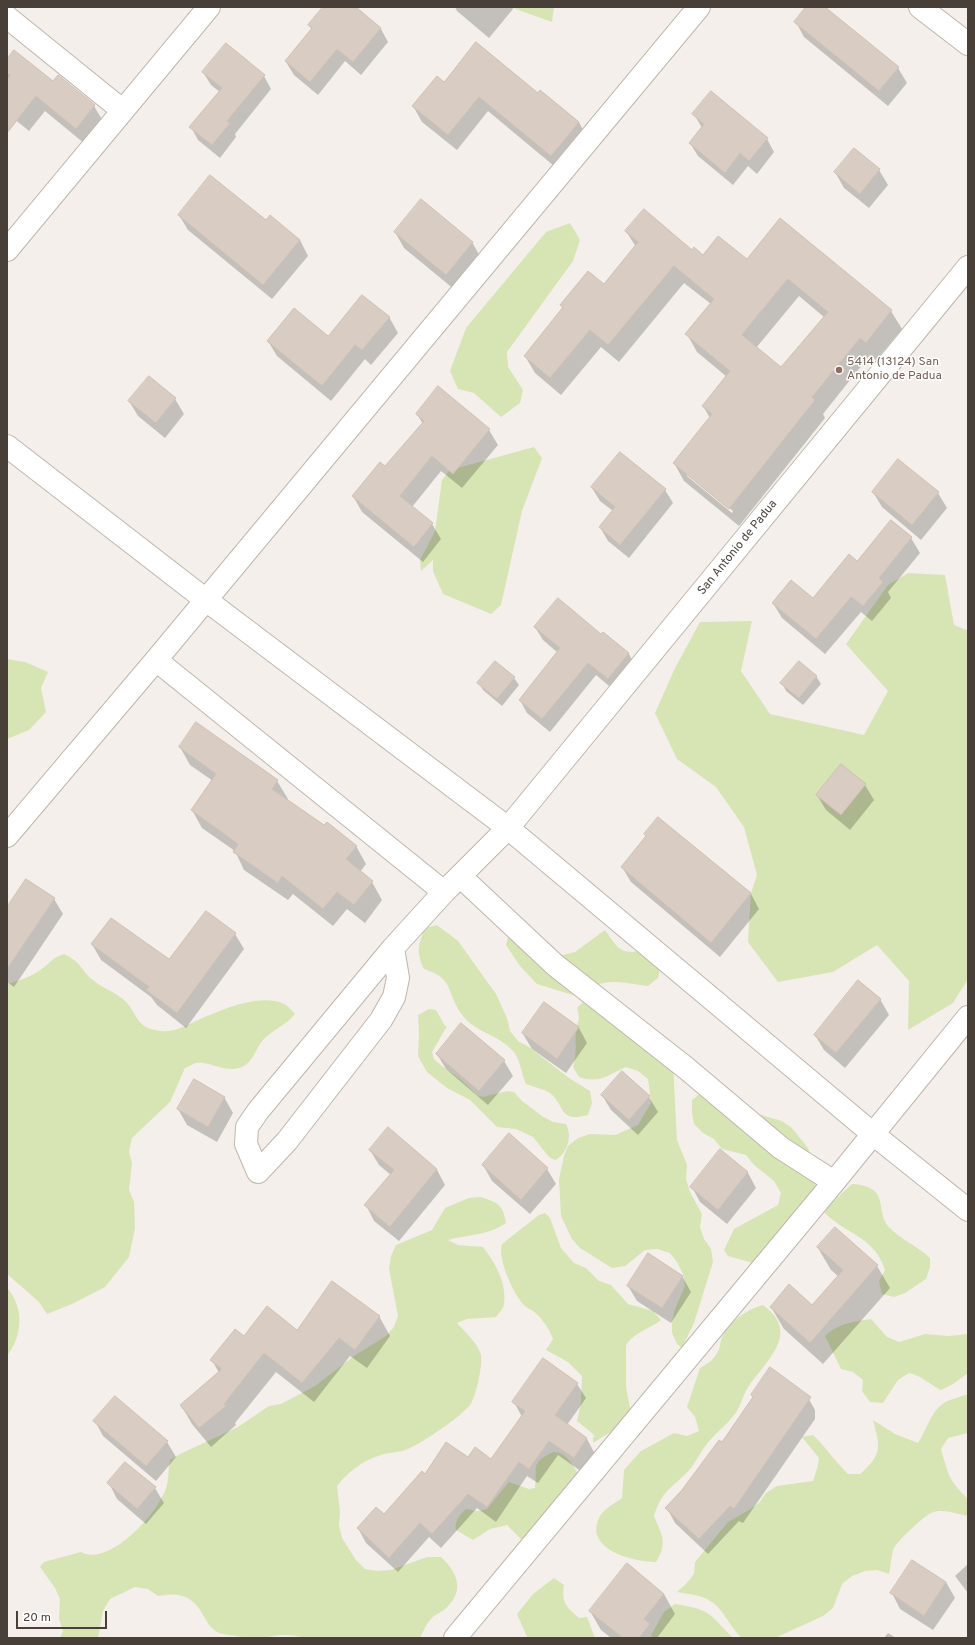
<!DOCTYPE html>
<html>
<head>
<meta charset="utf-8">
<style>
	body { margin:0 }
	#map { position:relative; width:975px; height:1645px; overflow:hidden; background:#f4efea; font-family:Overpass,sans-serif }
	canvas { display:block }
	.frame { position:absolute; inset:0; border:8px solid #473f38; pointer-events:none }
	.scale { position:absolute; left:16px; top:1611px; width:91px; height:18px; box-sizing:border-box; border:2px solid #473f38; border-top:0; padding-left:5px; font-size:12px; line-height:14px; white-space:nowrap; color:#473f38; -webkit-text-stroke:3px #fff; paint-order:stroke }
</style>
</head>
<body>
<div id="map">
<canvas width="975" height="1645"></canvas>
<div class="frame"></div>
<div class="scale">20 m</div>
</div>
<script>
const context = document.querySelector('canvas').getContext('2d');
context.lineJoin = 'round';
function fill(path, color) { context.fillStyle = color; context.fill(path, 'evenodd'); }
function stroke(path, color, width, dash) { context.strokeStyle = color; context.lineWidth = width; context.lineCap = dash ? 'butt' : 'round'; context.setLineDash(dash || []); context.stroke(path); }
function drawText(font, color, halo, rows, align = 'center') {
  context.font = font + ' Overpass,sans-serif'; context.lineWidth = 3; context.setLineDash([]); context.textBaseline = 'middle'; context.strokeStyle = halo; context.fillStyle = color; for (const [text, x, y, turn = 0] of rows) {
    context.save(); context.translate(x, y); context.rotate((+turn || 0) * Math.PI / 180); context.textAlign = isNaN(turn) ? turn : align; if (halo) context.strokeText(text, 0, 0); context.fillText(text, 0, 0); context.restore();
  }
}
fill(new Path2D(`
	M510,7H554L552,22Z
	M570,223L580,240L573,261L507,352L508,367L523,390L520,403L501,417L474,393L458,389L450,371L466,328L546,232Z
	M534,447L542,458L522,511L501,605L491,614L443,594L433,571V560L421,571L420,560L435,531L442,480L450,470Z
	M908,573L945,575L954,625L966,630L968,627V979L953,1003L908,1030L909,981L877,945L833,972L778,982L748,942L751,893L757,875L744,827L716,787L677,759L655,713L675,668L700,622L752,621L741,671L770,714L864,735L888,691L846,644L888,585Z
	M7,659L25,662L48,672L41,688L46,712L29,730L7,739Z
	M437,925L458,941L496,994L507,1018L510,1031L518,1041L529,1047L569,1078L590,1091L592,1103L588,1115C558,1123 566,1106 550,1093C544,1089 533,1087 526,1084C521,1073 521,1061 513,1051C499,1035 475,1032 463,1016C445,993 456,979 424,969C416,953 418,944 425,928Z
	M605,930C617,947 620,956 643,950L660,968L658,978L648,986C611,981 608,978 573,995L537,984L520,966L506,945L509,933L563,955L575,952Z
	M64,954C83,963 80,970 93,980C102,988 115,992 124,1000C139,1013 133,1028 161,1031C173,1033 185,1026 196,1021C218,1011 262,991 286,1005C289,1007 292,1011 295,1014C286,1025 276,1028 266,1037C253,1049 254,1068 233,1069C221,1070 208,1061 196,1063C193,1064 188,1067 185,1068L170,1102L132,1138L129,1152L132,1163L129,1190L134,1202L135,1228L129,1257L105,1287L72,1304L47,1314L39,1302L7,1274V984C19,981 33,976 43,968C52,961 52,958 64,954Z
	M585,1000L673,1063L677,1140L687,1165L686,1179L690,1192L702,1214L700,1227L704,1239L711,1249L713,1262L694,1323L682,1348L677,1344L672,1333V1321L675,1309L685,1286L683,1274L677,1262L670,1253L657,1249L645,1250L625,1266L612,1268L580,1248L572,1239L561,1216L559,1179L564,1156L568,1146L578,1138L590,1134L615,1135L638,1125L651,1103L648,1079L638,1071L626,1067C608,1075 599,1084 579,1077L573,1067C577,1055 575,1045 576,1032C577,1020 581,1022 577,1008Z
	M429,1009L436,1010L445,1026H447L432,1052L434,1059L443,1067L459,1078L477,1095L483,1097L507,1091L514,1092L522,1101L542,1116L553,1122L566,1124C573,1136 567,1155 555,1160L549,1157L533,1137L516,1129L497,1127L470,1100L447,1088L427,1072L418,1056L419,1035L418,1015Z
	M702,1092L758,1114L782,1121L792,1128L808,1148L817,1174L815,1187L802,1224L753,1263L728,1256L724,1250L734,1229L778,1205L781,1193L774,1181L754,1165L746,1155L722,1149L714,1139L703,1133L694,1124L692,1113V1100Z
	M852,1184C893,1187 873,1211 890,1228C901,1240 918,1246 930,1258V1267L926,1279L905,1293L894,1297L882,1294L879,1281L885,1270C874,1235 845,1235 823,1211Z
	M481,1197C498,1203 503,1204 506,1223C487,1236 469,1234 448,1240L458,1245L483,1247C495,1262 507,1283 504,1304C504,1308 499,1313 496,1317L467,1319L457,1323C465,1332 478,1343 481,1355C483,1365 476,1397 470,1405C458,1419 425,1441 408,1449C399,1453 389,1452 381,1455C363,1460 348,1472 337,1486L340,1512L339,1525L342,1538L356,1560L365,1569L377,1571L391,1570L427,1557H441C459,1574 465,1592 444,1610C440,1613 434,1615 431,1619C426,1624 423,1632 420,1638H304C287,1632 273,1637 256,1638C247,1638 238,1636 229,1635C225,1634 220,1634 217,1632C210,1628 206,1620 202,1613C192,1595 177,1592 158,1596L148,1589L135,1587L110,1599L103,1611L98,1638H60L63,1631L59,1619L60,1599L55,1588L40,1567L44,1562L81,1552C109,1568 161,1511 167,1485C169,1477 168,1469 170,1460L180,1454L238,1427L269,1406L281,1404L315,1386L354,1356L386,1336L394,1327L398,1316L389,1269L391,1256L396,1245L432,1230L445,1208L469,1198Z
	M545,1213L550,1218L561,1248L574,1263L586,1268L599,1281L611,1285L628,1304L653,1311L661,1320C651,1328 631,1334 626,1346V1387L631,1413L625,1423L593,1443V1437H595L592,1433L577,1421L581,1402L582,1376L568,1362L546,1350L553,1339C549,1328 542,1318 533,1311C530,1309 525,1307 523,1304C513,1293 497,1258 502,1244L539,1215Z
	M7,1288C25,1308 22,1337 7,1356Z
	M763,1305C803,1334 764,1362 747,1389C743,1396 741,1404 737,1411C730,1422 720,1429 712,1438C703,1447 698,1459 691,1468C674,1488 663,1487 654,1516C662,1535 668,1543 656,1562C633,1562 582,1549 600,1516C604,1509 615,1503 622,1498L624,1470L641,1451L674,1433L687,1436L699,1431L695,1417L687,1407L700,1368C709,1363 715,1359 719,1349C721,1345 720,1341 722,1337C729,1321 748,1309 763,1305Z
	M871,1319L887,1337L899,1342L925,1334L949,1336L968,1334V1373L953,1384L941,1390C929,1384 922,1376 909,1373L898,1380L883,1403L870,1402L862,1391L863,1380L853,1372L841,1369L825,1336C839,1323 853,1322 871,1319Z
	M968,1394V1433L948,1438L941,1449C948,1474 949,1481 968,1499V1516C957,1514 942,1508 931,1513C923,1517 896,1542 893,1550C891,1557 891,1566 889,1574L877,1570L865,1571L852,1576L842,1584L833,1608L823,1616L775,1638H742C731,1629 723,1609 712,1602C702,1595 689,1594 677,1592L686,1584L694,1574L695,1562L728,1522L749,1510L759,1503L766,1493L777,1486L813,1481L817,1469L819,1458L802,1437L813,1435C826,1447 835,1462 848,1474H860C883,1454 880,1447 873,1420L895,1434L918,1443C927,1430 930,1412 944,1403C950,1399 961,1397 968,1394Z
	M553,1452C568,1452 572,1466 580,1476L528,1539H521L507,1525L490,1529L473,1540L456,1530C454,1522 459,1515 466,1509L478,1511L487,1509L509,1482L529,1489L535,1488C538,1466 529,1464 553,1452Z
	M554,1578L564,1585C561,1602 566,1607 579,1618L587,1617L595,1638H526L527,1637L517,1614L533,1594Z
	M675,1604C712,1610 708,1613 733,1638H652L651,1635L664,1612Z`), '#d7e5b5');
fill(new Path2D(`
	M324,7H354L381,29L388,42L361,75L345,61L318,95L294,75L286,62L312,30L309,25Z
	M455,7H512L513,9L489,38L457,11Z
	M808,7H824L898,68L907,83L888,106L804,37L796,22Z
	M7,60L53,82L94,106L103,121L85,144L45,111L29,131L7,113Z
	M203,72L264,76L271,89L235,134L236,137L220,158L198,140L191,127L220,92L211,85Z
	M444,83L538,94L579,122L587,138L560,171L488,111L457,150L422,122L413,106Z
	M694,114L767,139L774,152L757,174L748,166L733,185L698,156L690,143L702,128Z
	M854,150L879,170L888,185L869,208L844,188L835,172Z
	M179,215L266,222L270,217L300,240L308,256L272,299L188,230Z
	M626,231L703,256L747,261L891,311L902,329L876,360L870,355L823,414L825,418L739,526L684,481L674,463L710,418L703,406L727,377L697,352L687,334L711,304L684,283L619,362L601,347L561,395L535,373L525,356L563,308L561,305L604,285L636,247ZM799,296L824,317L782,369L756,348ZM687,473L733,511L732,513L687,476Z
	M395,232L472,242L481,258L455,290L404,248Z
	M389,317L398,333L371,365L365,359L331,401L277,356L268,341L328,337Z
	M175,399L184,414L165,438L138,416L129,401Z
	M417,414L489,430L498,445L462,488L441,471L412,507L432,524L441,539L423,562L362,512L353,496L385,467L423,424Z
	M592,488L665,490L673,503L629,558L608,541L600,527L613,511L600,501Z
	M873,492L938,493L947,508L921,540L882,507Z
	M911,538L920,553L888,592L891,598L872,621L861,612L825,654L782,618L773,603L813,599L857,562Z
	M535,627L601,635L603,633L629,654L636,667L615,691L596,675L550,732L527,713L520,700L558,653L543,640Z
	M495,662L514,678L519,685L502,706L483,690L479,683Z
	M816,676L821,684L803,705L786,691L782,683Z
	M196,723L277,781L288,799L287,801L356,846L366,864L360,872L372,882L382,900L365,923L347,909L333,926L293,894L288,900L244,870L235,851L202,828L192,810L213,781L190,765L180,747Z
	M865,785L874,800L850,830L826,810L817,795Z
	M658,818L751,894L759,909L720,957L631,882L622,867L646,837L645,834Z
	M54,899L63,914L14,987L7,982V909Z
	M235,934L244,949L186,1028L157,1005L151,997L101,960L92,944L170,961Z
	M880,999L889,1015L845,1068L824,1050L815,1035Z
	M544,1004L579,1028L587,1043L566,1073L532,1049L523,1034Z
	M437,1054L504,1061L513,1076L488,1105L446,1069Z
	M602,1095L649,1097L658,1112L638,1135L611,1110Z
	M224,1097L233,1113L217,1142L187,1125L178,1109Z
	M388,1128L437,1170L445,1185L399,1241L374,1221L366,1205L391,1175L379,1165L370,1150Z
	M509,1135L547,1169L556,1184L530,1214L492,1181L483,1165Z
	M721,1151L748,1173L756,1188L727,1224L700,1202L692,1187Z
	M818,1248L877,1266L890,1288L823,1364L784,1329L771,1307L812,1306L838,1276L831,1270Z
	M682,1276L691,1292L671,1323L637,1301L628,1286Z
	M379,1316L390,1336L367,1368L350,1356L314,1402L276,1372L235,1423L236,1425L211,1447L192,1424L181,1405L219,1373L212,1360L244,1338L297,1331Z
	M577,1384L586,1398L567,1425L587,1439L595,1454L582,1472L558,1455L538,1483L527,1476L496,1522L477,1508L441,1548L429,1537L398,1572L366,1543L358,1528L384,1516L425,1475L468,1458L491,1460L522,1417L514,1402Z
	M806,1394L815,1410V1419L743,1523L739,1521L708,1554L675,1523L667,1508L722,1443L754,1398Z
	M115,1397L167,1442L176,1457L156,1481L103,1436L95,1421Z
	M109,1483L155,1488L164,1503L146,1524L117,1499Z
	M913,1561L946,1582L955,1598L933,1630L900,1609L892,1593Z
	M968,1564V1593L955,1576Z
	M664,1594L675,1614L657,1638H611L601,1630L590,1611Z
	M888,1633L896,1638H884Z`), '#0003');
const building = new Path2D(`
	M323,7H356L381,28L353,62L337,49L310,82L285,61L312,28L308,25Z
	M806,7H825L899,67L879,91L794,22Z
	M476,42L538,93L540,90L579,122L551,156L479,97L448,135L412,106L437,76L444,82Z
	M226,43L265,75L227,121L230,123L212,145L189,127L222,88L202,72Z
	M14,50L53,81L58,75L95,105L76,129L36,96L7,133V80L10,75L7,73V59Z
	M711,91L768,138L749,161L740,153L725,173L689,143L704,124L692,114Z
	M854,148L880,169L860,194L834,172Z
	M210,175L266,220L270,215L300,240L263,285L178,215Z
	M421,199L473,242L446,275L394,232Z
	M644,209L692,250L694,247L703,255L718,236L747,259L780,218L892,310L866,343L860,338L812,397L815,400L729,509L673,463L712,414L702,406L730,371L685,334L714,299L674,266L608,345L590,330L550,378L524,356L563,307L560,305L588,271L604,284L638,242L625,231ZM788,279L828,312L781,367L742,335Z
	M362,295L390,317L362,350L355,345L322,386L267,341L294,308L328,336Z
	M149,376L176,398L156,423L128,401Z
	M438,386L490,429L453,474L432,456L400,496L433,523L414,547L352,496L380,462L385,466L424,421L416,414Z
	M620,452L666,489L620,545L599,527L615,507L591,487Z
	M898,459L939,492L912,525L872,492Z
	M891,520L912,537L879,578L883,582L863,606L851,597L816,639L772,603L791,580L813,598L849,554L857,561Z
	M558,598L601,634L603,632L629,653L608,679L588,663L542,719L519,700L560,648L534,627Z
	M495,661L515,677L497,699L477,683Z
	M799,661L817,676L799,698L780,683Z
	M196,722L278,780L272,789L324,825L327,822L357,846L346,859L373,881L354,905L337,892L323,909L282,876L278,883L233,852L238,844L191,810L216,774L179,747Z
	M841,764L866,784L841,815L816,795Z
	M658,817L751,893L711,943L621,867L646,836L644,834Z
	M26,879L55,898L7,969V907Z
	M206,911L236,933L177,1013L146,990L149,987L91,944L111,918L169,959Z
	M858,980L881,999L836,1053L814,1035Z
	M544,1002L579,1027L557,1059L522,1033Z
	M461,1023L505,1060L479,1091L436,1054Z
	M622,1071L650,1096L629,1120L601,1095Z
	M194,1079L225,1097L208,1127L177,1109Z
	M388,1127L437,1169L390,1227L364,1205L394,1170L369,1150Z
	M509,1133L548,1168L521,1200L482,1165Z
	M720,1149L748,1172L718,1210L690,1187Z
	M835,1227L878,1265L810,1343L770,1307L789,1284L812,1305L843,1270L817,1247Z
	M648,1253L683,1276L662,1308L627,1286Z
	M332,1281L380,1316L355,1350L339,1338L302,1383L264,1353L224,1404L226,1406L199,1428L180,1405L222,1369L210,1360L235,1329L244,1336L267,1306L297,1330Z
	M543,1358L578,1383L555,1415L587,1438L574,1458L549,1441L529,1469L519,1462L487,1507L468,1494L432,1534L420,1523L389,1558L357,1528L376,1507L384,1514L422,1471L425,1474L446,1442L468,1457L475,1447L491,1459L525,1411L512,1402Z
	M770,1367L811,1397L734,1509L730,1506L699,1539L665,1508L682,1490L719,1440L722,1442L753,1397L751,1395Z
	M115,1396L168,1441L146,1466L93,1421Z
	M125,1462L156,1487L137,1509L107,1483Z
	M912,1560L946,1582L924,1616L890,1593Z
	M627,1563L664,1594L644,1619L650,1624L639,1638H623L589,1611Z`);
fill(building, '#d8ccc3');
stroke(building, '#cfc0b3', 1);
const minor = new Path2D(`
	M920,7L968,44
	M7,17L122,110
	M7,250L209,7
	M7,446L206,600L508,828L873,1134L968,1210
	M156,660L444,892
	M7,836L156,660L699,7
	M460,876L555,965L686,1068L781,1148L834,1182
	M393,948L398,978L394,997L381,1020L287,1141L258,1172L246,1144L247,1127L258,1111L393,948L444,892L508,828L968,267
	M455,1638L834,1182L968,1017`);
stroke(minor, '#bfb6ad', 24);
stroke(minor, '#fff', 22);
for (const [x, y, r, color] of [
	[839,370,4,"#8d6e63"]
]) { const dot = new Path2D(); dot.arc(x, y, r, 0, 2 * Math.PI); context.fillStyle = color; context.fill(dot); stroke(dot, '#fff', 1.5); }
drawText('12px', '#785e54', '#fff', [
	["5414 (13124) San",847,363],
	["Antonio de Padua",847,377]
], 'left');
drawText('12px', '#473f38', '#fff', [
	["San Antonio de Padua",738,548,-51]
]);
</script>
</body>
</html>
